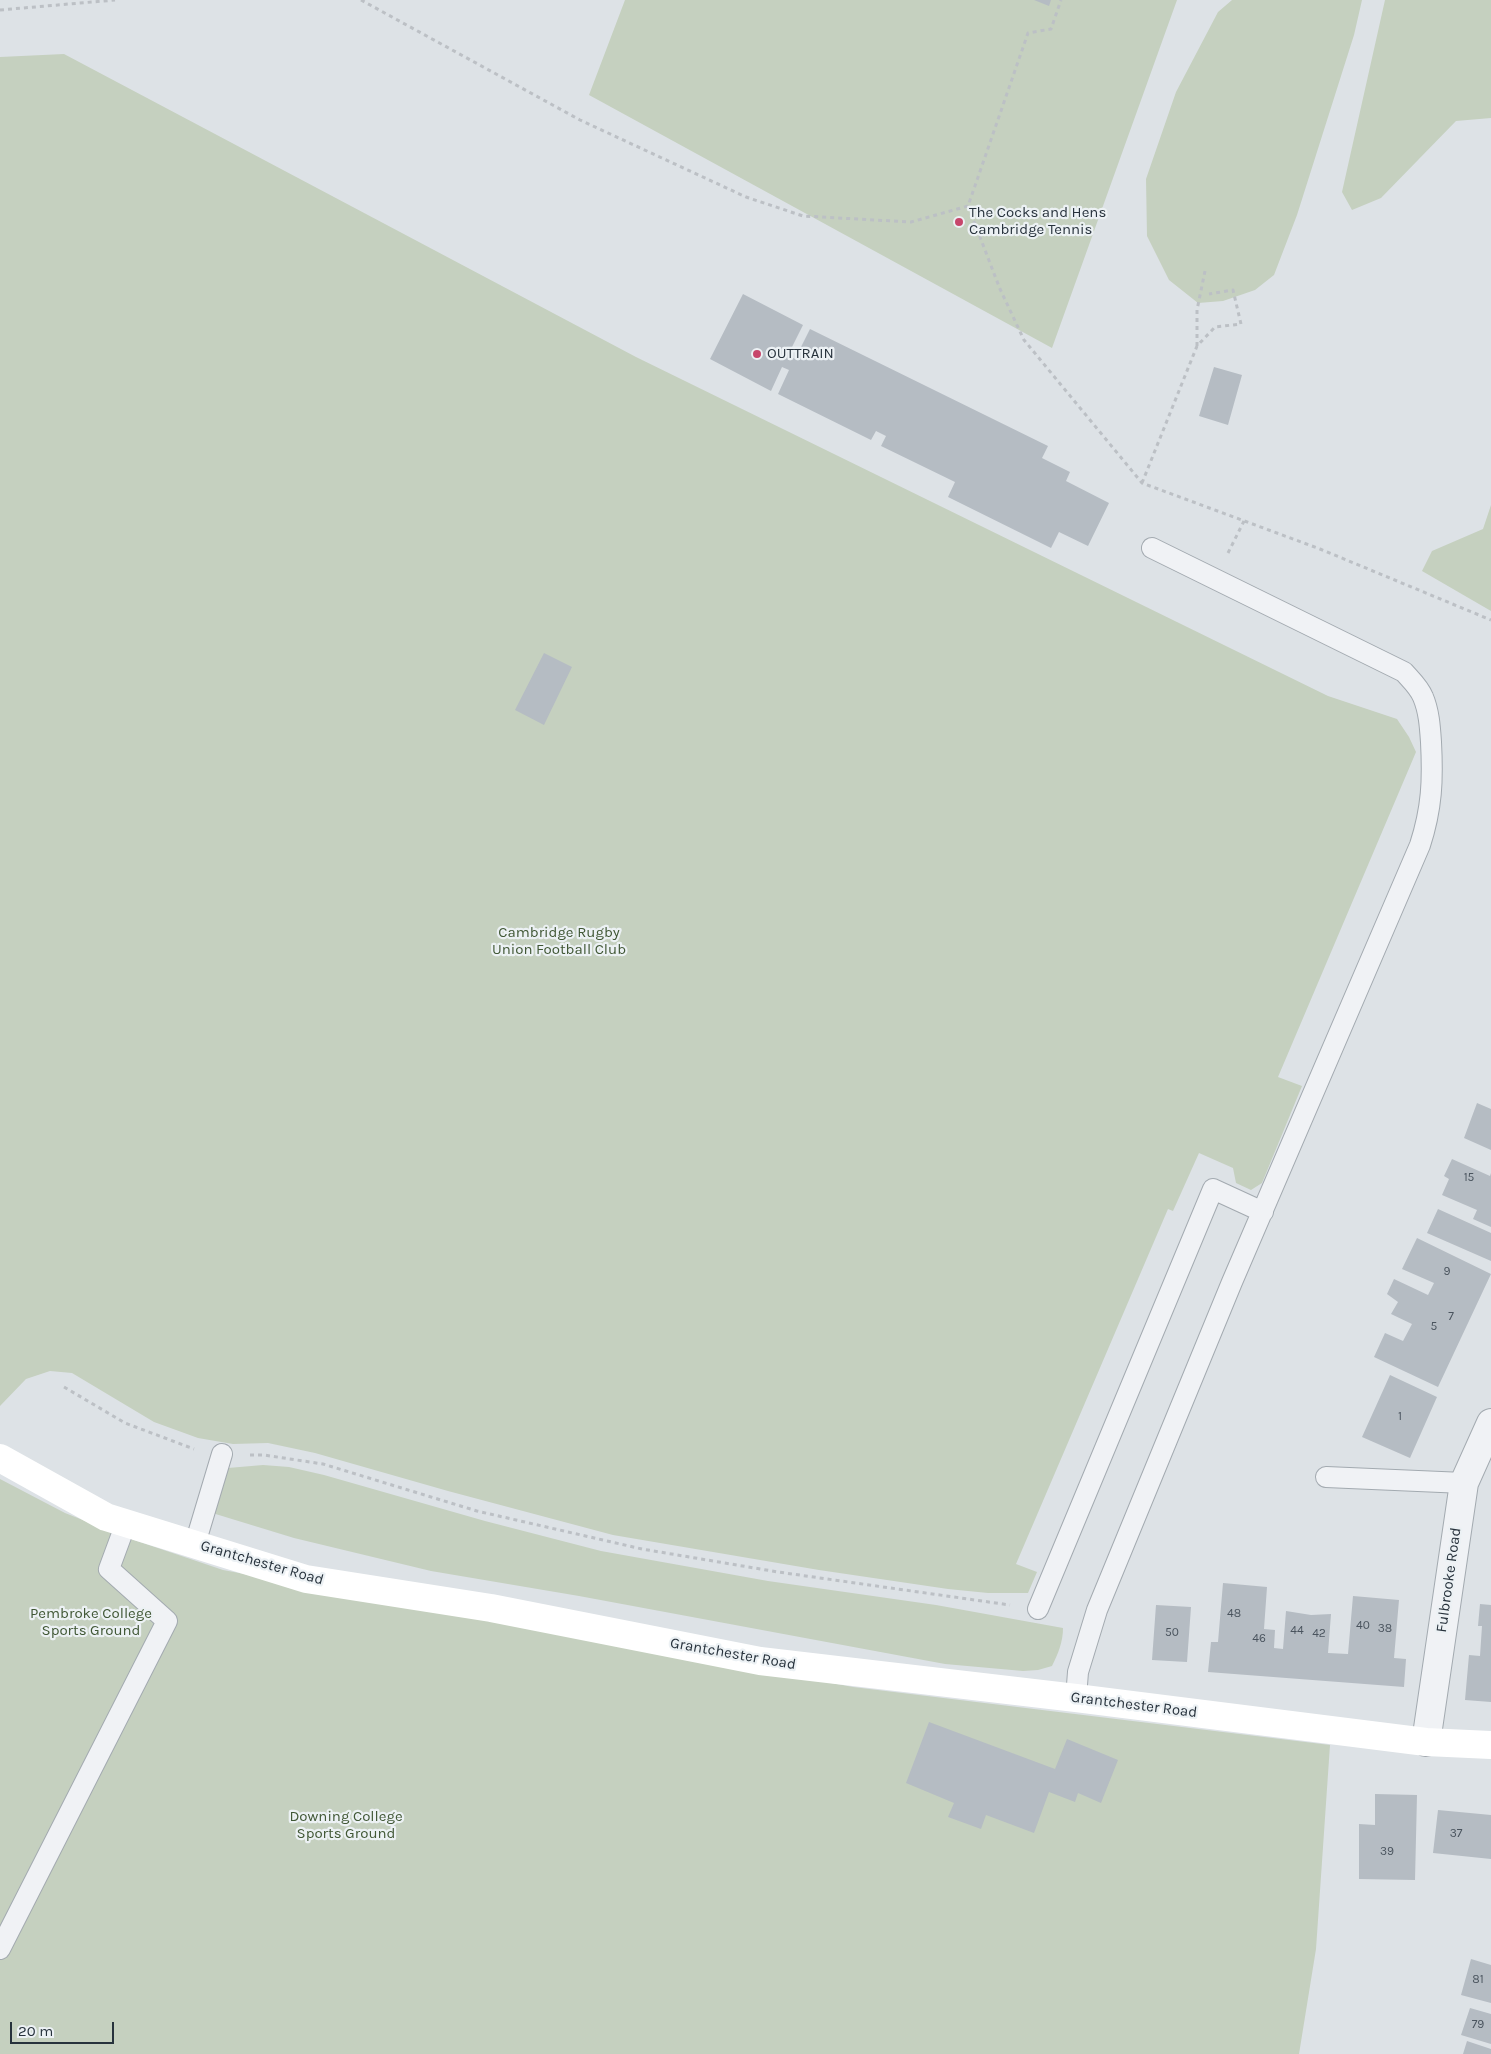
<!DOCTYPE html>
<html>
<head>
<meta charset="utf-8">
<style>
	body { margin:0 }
	#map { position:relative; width:1491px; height:2054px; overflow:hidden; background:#dde2e6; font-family:Karla,sans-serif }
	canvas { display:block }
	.scale { position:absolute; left:10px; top:2022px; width:104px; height:22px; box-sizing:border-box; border:2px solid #27323c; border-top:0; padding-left:6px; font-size:15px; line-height:18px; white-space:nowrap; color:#27323c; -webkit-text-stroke:4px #ecf1f4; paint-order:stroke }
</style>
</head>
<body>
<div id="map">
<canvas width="1491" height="2054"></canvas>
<div class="scale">20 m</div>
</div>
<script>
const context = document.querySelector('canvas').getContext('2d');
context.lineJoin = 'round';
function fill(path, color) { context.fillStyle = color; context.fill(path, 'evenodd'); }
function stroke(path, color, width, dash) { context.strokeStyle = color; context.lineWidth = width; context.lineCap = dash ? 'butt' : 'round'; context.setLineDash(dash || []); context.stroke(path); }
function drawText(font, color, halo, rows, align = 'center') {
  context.font = font + ' Karla,sans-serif'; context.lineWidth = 4.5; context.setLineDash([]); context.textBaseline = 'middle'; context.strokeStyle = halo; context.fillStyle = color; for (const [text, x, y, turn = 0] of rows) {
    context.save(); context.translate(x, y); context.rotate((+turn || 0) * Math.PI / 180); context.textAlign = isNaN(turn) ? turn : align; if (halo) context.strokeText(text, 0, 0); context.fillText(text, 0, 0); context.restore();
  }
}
fill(new Path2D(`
	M625,0H1177L1052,348L589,95Z
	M1232,0H1362L1354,35L1297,215L1274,275L1255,290L1223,301L1198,303L1169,280L1147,236L1146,179L1176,92L1218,12Z
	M1385,0H1491V118L1456,121L1381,198L1352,210L1342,192Z
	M64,54L636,357L1328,696L1397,719L1409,737L1416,752L1278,1077L1302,1086L1262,1183L1251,1190L1236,1183L1233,1168L1199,1153L1173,1211L1168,1209L1016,1564L1037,1572L1028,1593H988L948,1589L819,1570L613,1535L448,1491L315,1453L268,1443L233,1444L198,1438L154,1422L72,1373L50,1371L26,1379L0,1406V57Z
	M1491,505V611L1422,571L1432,551L1483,529Z
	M263,1465L289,1467L324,1475L485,1521L601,1551L768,1581L936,1605L1063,1628C1063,1642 1058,1654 1052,1666L1038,1670L1023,1671L945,1664L579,1596L431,1571L294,1538L209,1512L228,1468Z
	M0,1479L65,1513L134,1540L223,1570L853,1687L1330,1745L1316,1949L1299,2054H0Z`), '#c5d0bf');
fill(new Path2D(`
	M1034,0H1051L1049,6Z
	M743,294L803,325L788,355L795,359L810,329L1048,446L1042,458L1070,472L1066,481L1109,503L1088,546L1059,532L1051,548L948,497L955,482L881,446L886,436L876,431L871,440L778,394L789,370L782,367L771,391L710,359Z
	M1214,367L1242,375L1228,425L1199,416Z
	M544,653L572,667L544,725L515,710Z
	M1477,1103L1491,1109V1150L1464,1138Z
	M1452,1159L1490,1176L1491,1173V1227L1473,1219L1477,1210L1442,1195L1449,1179L1444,1176Z
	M1438,1209L1491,1233V1261L1427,1233Z
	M1417,1238L1491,1274L1438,1387L1374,1357L1385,1333L1403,1341L1412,1324L1391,1314L1398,1302L1387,1294L1394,1279L1428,1295L1434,1283L1402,1269Z
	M1390,1375L1437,1397L1410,1458L1362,1437Z
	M1223,1583L1267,1587L1264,1629L1275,1630L1274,1648L1283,1649L1286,1611L1311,1615L1331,1614L1328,1653L1348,1654L1353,1596L1399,1600L1394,1658L1406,1659L1404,1687L1208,1672L1211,1642H1218Z
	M1480,1604L1491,1605V1702L1465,1700L1469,1655L1480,1656L1482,1626H1478Z
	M1156,1605L1191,1607L1187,1662L1152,1660Z
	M929,1722L1055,1769L1067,1739L1118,1760L1101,1803L1078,1793L1075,1802L1049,1792L1034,1833L986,1815L981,1829L948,1817L954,1803L906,1783Z
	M1375,1794L1417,1795L1415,1880L1359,1879V1824L1375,1825Z
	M1438,1810L1491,1815V1859L1433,1853Z
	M1471,1959L1491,1965V2003L1461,1995Z
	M1470,2008L1491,2014V2044L1461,2035Z
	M1467,2041L1491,2049V2054H1463Z`), '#b5bcc3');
const lane = new Path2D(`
	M1326,1477L1464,1483
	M195,1544L222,1454
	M1038,1609L1213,1189L1263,1212
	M1076,1698L1078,1672L1097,1610L1232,1282L1420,845C1432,808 1433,780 1431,742C1430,727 1429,711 1423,697C1419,687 1411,680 1404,672L1152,548
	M0,1949L167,1621L109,1569L126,1523`);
const street = new Path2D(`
	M1426,1742L1464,1483L1491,1423`);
stroke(lane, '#a3aab0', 22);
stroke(street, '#a3aab0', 30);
stroke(new Path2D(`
	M361,0L580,120L746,197L803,216L911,222L968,206L1028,33L1051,29L1061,0
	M0,10L115,0
	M968,206L1000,289L1024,340L1142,483L1320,549L1491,620
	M1197,346V310L1205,271
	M1142,483L1197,346L1215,327L1241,324L1233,290L1209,294
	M1228,553L1244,521
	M64,1387L125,1423L194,1449
	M250,1455H264L323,1464L477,1511L642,1549L778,1572L1010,1605`), '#bcc0c5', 3, [4, 4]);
stroke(lane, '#f0f2f5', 20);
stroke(street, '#f0f2f5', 28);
stroke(new Path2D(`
	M0,1458L106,1517L306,1579L491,1608L760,1661L1076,1698L1426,1742L1491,1745`), '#fff', 28);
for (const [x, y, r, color] of [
	[959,222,5,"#c7466b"],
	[757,354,5,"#c7466b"]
]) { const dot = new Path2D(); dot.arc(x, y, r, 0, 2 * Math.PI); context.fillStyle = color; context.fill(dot); stroke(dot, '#ecf1f4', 2); }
drawText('12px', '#4a545e', null, [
	["15",1469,1178],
	["9",1447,1272],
	["7",1451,1317],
	["5",1434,1327],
	["1",1400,1417],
	["48",1234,1614],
	["40",1363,1626],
	["38",1385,1629],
	["44",1297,1631],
	["50",1172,1633],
	["42",1319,1634],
	["46",1259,1639],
	["37",1456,1834],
	["39",1387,1852],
	["81",1478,1980],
	["79",1478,2025]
]);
drawText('15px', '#27323c', '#ecf1f4', [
	["The Cocks and Hens",969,213],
	["Cambridge Tennis",969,230],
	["OUTTRAIN",767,354]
], 'left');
drawText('15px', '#405735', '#ecf1f4', [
	["Cambridge Rugby",559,933],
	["Union Football Club",559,950],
	["Pembroke College",91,1614],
	["Sports Ground",91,1631],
	["Downing College",346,1817],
	["Sports Ground",346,1834]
]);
drawText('15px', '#27323c', '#ecf1f4', [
	["Grantchester Road",262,1563,16],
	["Fulbrooke Road",1449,1580,-82],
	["Grantchester Road",733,1654,10],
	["Grantchester Road",1134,1705,7]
]);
</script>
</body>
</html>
